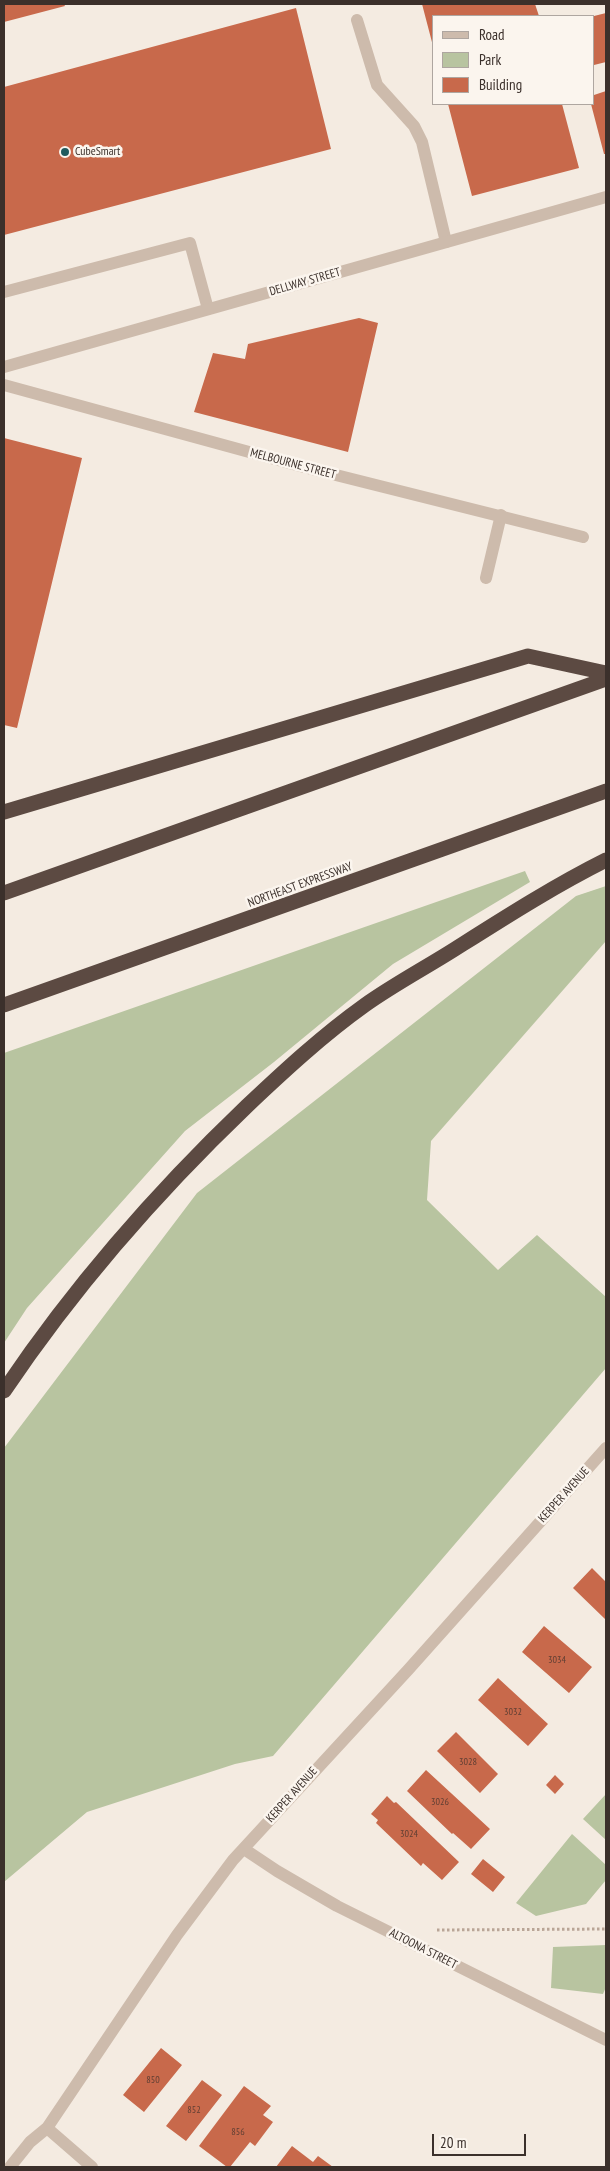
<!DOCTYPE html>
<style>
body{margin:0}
#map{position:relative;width:610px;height:2171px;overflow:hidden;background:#f4ebe1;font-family:"PT Sans Narrow",sans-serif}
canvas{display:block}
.frame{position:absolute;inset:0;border:5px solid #3b302b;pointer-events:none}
.legend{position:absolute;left:432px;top:15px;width:162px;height:90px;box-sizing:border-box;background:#fbf5ee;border:1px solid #aea6a0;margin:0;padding:6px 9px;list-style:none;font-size:15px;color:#3b302b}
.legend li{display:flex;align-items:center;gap:10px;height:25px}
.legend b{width:25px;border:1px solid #aea6a0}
.scale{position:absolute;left:432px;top:2134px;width:94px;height:22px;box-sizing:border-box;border:2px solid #3b302b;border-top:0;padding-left:6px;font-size:15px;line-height:18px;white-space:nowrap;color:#3b302b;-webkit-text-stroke:4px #fbf5ee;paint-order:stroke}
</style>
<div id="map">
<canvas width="610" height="2171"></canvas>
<div class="frame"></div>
<ul class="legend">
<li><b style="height:6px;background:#cdbbac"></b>Road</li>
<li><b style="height:14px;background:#b8c4a0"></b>Park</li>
<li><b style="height:14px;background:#c8694b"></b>Building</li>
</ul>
<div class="scale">20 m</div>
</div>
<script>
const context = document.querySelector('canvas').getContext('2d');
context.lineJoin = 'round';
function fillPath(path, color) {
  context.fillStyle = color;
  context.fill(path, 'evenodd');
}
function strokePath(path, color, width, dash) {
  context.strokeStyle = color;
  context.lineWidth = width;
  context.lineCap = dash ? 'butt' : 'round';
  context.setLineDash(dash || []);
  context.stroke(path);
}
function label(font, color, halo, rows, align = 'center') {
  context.font = font + ' "PT Sans Narrow",sans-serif';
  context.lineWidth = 5;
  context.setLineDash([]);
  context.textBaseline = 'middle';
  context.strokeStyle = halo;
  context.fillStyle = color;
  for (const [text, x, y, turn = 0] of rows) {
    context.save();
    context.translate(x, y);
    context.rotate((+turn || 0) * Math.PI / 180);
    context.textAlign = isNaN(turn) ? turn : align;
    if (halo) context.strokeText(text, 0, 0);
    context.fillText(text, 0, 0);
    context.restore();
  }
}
const green = new Path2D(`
 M525 871 530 882 393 964 274 1062 185 1131 27 1308 4 1343V1053Z
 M606 886V941L431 1141 427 1200 498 1270 537 1235 606 1297V1368L273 1756 235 1764 87 1812 4 1882V1448L197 1193 576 896Z
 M606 1794V1840L583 1819Z
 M572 1834 606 1865V1880L586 1904 536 1916 516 1903Z
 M606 1945V1987L603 1994 551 1988 553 1947Z`);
const building = new Path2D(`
 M4 4H64L65 6 4 22Z
 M422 4H535L539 16H434L433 46Z
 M296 8 331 149 4 235V87Z
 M606 13V62L594 65V16Z
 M606 91V154H604L591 104H594V95Z
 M448 104H562L579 168 472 196Z
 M359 318 378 323 348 452 194 412 213 353 245 359 248 344Z
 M4 438 82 458 17 728 4 725Z
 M592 1568 606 1582V1620L573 1588Z
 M544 1626 592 1667 569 1693 522 1652Z
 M498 1678 548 1724 528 1746 478 1700Z
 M456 1732 498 1774 480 1793 437 1751Z
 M426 1770 490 1829 471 1849 453 1833 452 1834 407 1791Z
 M555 1775 564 1784 555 1794 546 1785Z
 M387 1796 394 1803 396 1802 459 1862 442 1880 423 1863 421 1866 376 1823 378 1820 371 1814Z
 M483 1859 505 1877 493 1892 471 1874Z
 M161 2048 182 2065 144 2112 123 2095Z
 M202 2080 222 2095 186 2141 166 2126Z
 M244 2086 271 2106 263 2115 273 2122 255 2146 250 2142 230 2167H227L199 2146Z
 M292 2146 313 2162 318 2156 333 2167H276Z`);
const path = new Path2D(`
 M437 1930 606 1929`);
const lane = new Path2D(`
 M357 20 377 85 414 126 422 142 446 242
 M4 292 190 243 208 309
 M486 578 501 515`);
const street = new Path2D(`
 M4 367 606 197
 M4 385 304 467 583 537
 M244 1849 277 1871 337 1906 606 2040
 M47 2128 92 2167
 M10 2167 30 2142 47 2128 177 1935 233 1860 408 1670 606 1448`);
const highway = new Path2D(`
 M4 812 528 656 606 673
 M4 893 606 679
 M4 1005 606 791
 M4 1391C74 1287 157 1192 247 1106 284 1071 323 1035 365 1005 393 985 425 968 455 949 504 918 554 886 606 860`);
const markers = [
 [65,152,5,"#1f5a5e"]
];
const numberNames = [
 ["3034",557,1660],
 ["3032",513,1712],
 ["3028",468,1762],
 ["3026",440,1802],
 ["3024",409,1834],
 ["850",153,2080],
 ["852",194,2110],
 ["856",238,2132]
];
const poiNames = [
 ["CubeSmart",75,152]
];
const streetNames = [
 ["DELLWAY STREET",305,282,-16],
 ["MELBOURNE STREET",293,464,15],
 ["NORTHEAST EXPRESSWAY",300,885,-20],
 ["KERPER AVENUE",564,1495,-48],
 ["KERPER AVENUE",292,1795,-48],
 ["ALTOONA STREET",423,1949,27]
];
fillPath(green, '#b8c4a0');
fillPath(building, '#c8694b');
strokePath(path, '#b9a596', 3, [2.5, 2.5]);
strokePath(lane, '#cdbbac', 12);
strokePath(street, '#cdbbac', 12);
strokePath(highway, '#5c4a42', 15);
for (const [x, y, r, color] of markers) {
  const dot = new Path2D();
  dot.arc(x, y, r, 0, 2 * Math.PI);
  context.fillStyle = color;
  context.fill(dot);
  strokePath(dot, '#fbf5ee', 2);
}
label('10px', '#5e3e33', null, numberNames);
label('12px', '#3b302b', '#fbf5ee', poiNames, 'left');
label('12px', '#3b302b', '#fbf5ee', streetNames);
</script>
